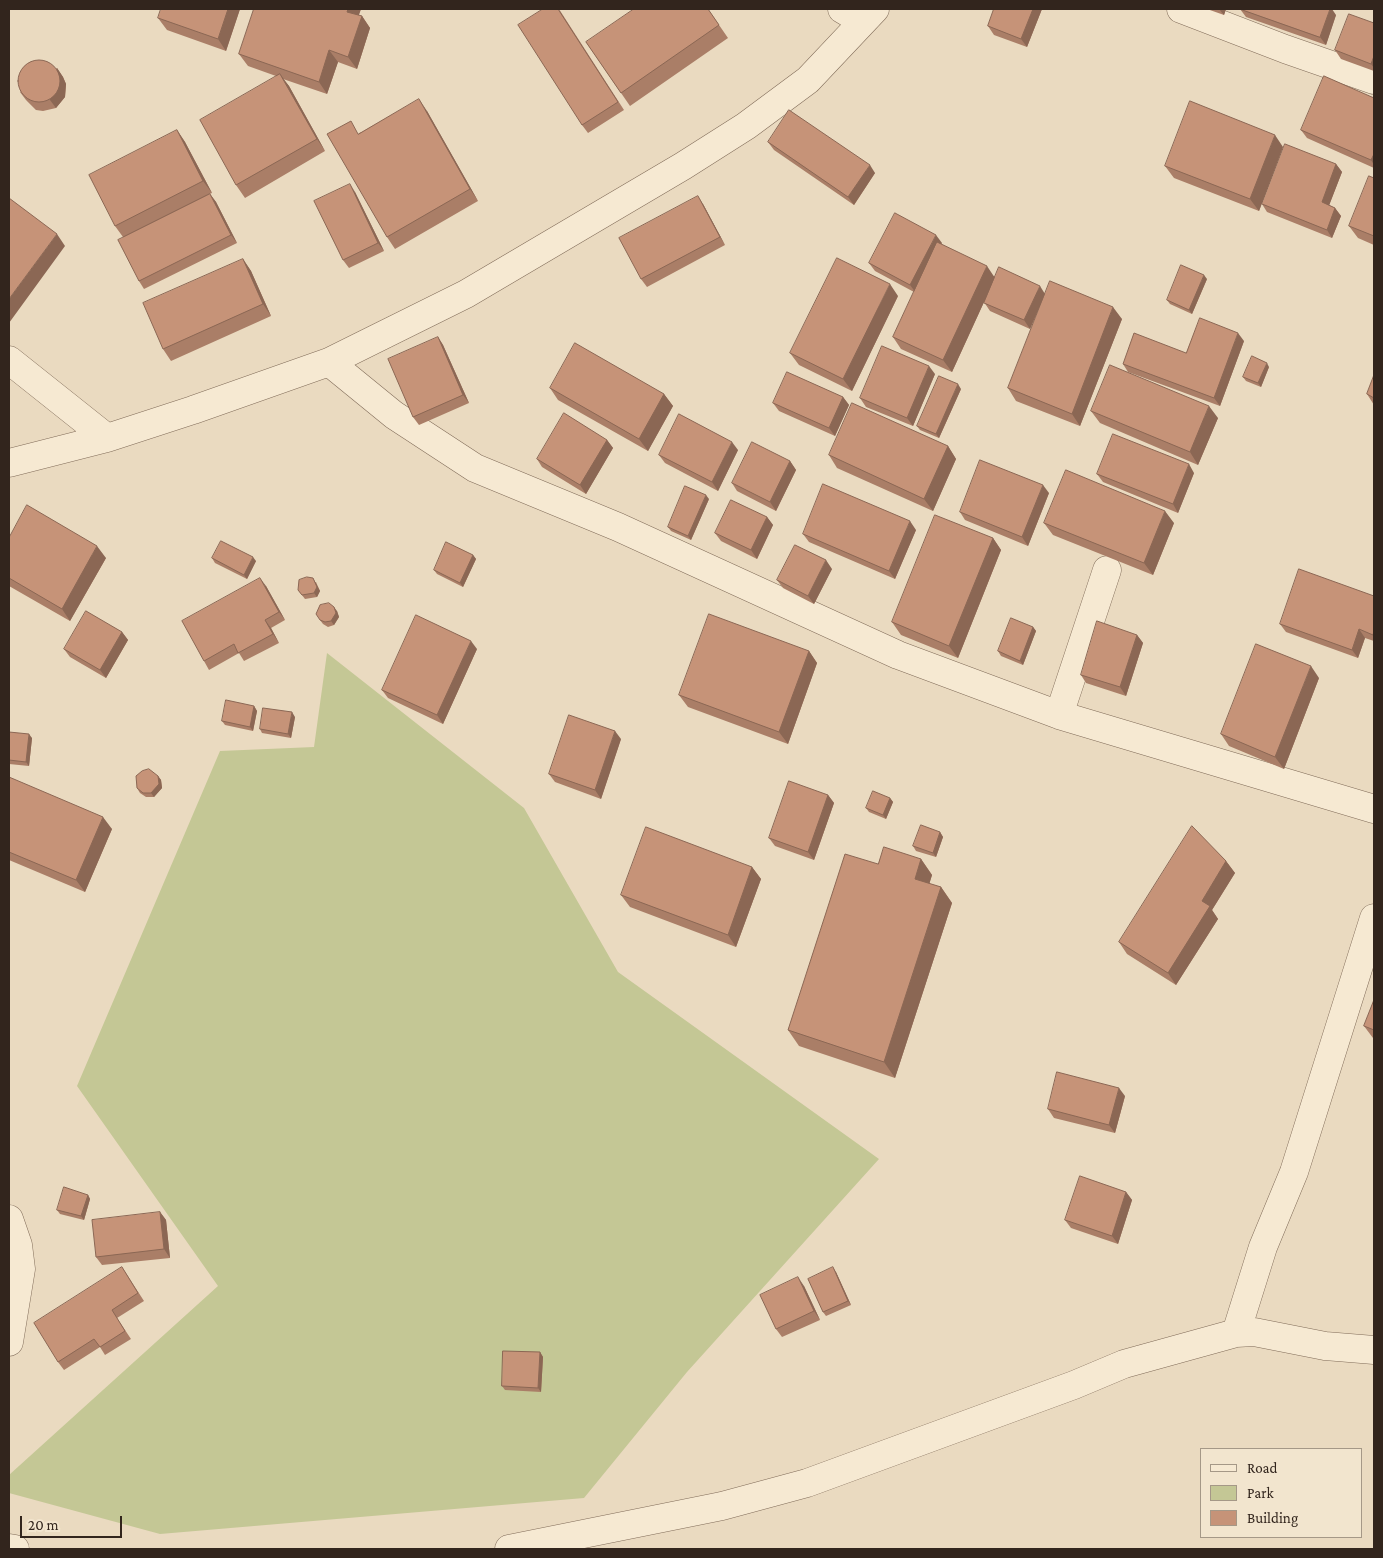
<!DOCTYPE html>
<style>
body{margin:0}
#map{position:relative;width:1383px;height:1558px;overflow:hidden;background:#eadac0;font-family:"Crimson Pro",serif}
canvas{display:block}
.frame{position:absolute;inset:0;border:10px solid #32251d;pointer-events:none}
.legend{position:absolute;left:1200px;top:1448px;width:162px;height:90px;box-sizing:border-box;background:#f2e5ce;border:1px solid #a59887;margin:0;padding:6px 9px;list-style:none;font-size:15px;color:#32251d}
.legend li{display:flex;align-items:center;gap:10px;height:25px}
.legend b{width:25px;border:1px solid #a59887}
.scale{position:absolute;left:20px;top:1516px;width:102px;height:22px;box-sizing:border-box;border:2px solid #32251d;border-top:0;padding-left:6px;font-size:15px;line-height:18px;white-space:nowrap;color:#32251d;-webkit-text-stroke:4px #f2e5ce;paint-order:stroke}
</style>
<div id="map">
<canvas width="1383" height="1558"></canvas>
<div class="frame"></div>
<ul class="legend">
<li><b style="height:6px;background:#f6e9d2"></b>Road</li>
<li><b style="height:14px;background:#c4c795"></b>Park</li>
<li><b style="height:14px;background:#c69378"></b>Building</li>
</ul>
<div class="scale">20 m</div>
</div>
<script>
const context = document.querySelector('canvas').getContext('2d');
context.lineJoin = 'round';
function fillPath(path, color) {
  context.fillStyle = color;
  context.fill(path, 'evenodd');
}
function strokePath(path, color, width, dash) {
  context.strokeStyle = color;
  context.lineWidth = width;
  context.lineCap = dash ? 'butt' : 'round';
  context.setLineDash(dash || []);
  context.stroke(path);
}
const green = new Path2D(`
 M327 653 524 808 618 972 879 1159 687 1372 584 1498 160 1534 9 1493V1475L218 1286 77 1086 220 751 314 747Z`);
const minor = new Path2D(`
 M842 9 862 21
 M1181 9 1285 49 1374 80
 M9 360 107 438
 M329 362 394 415 475 468 618 527 898 655 1059 715 1374 809
 M9 463 107 438 193 410 329 362 466 294 683 166 746 126 808 80 875 9
 M1059 715 1107 570
 M9 1219 18 1245 21 1269 9 1342
 M1236 1333 1263 1247 1294 1172 1374 918
 M9 1548 15 1549
 M509 1549 722 1506 807 1483 1074 1385 1124 1364 1236 1333 1254 1332 1325 1346 1374 1350`);
const wall = new Path2D(`
 M240 9 226 51 167 30 158 18Z
 M254 9H361L358 15 362 16 370 28 357 69 338 62 327 94 283 79 289 86 325 151 245 198 236 185 276 76 248 66 239 54Z
 M559 9 624 110 588 133 582 125Z
 M708 9 728 38 630 106 586 42Z
 M994 9H1042L1027 47 994 35 988 26Z
 M1207 9H1226L1224 15Z
 M1240 9 1336 15 1326 45 1246 17Z
 M1374 23V71L1341 59 1335 50Z
 M57 68 63 77 66 84 65 97 56 108 43 111 36 110 26 100 20 92Z
 M1374 98V168L1307 138 1301 130Z
 M427 111 478 201 395 249 387 237 359 133Z
 M177 130 185 142 212 193 205 196 210 194 216 202 237 243 144 289 139 281 123 237 115 226Z
 M768 142 875 173 854 205 774 150Z
 M1283 147 1259 211 1174 178 1165 166Z
 M1336 164 1342 172 1329 205 1335 208 1341 216 1332 238 1267 212 1262 204Z
 M1374 178V245L1358 238 1349 226Z
 M355 192 384 251 349 268 343 260Z
 M703 204 725 245 647 287 641 279Z
 M942 243 941 244 995 277 1122 319 1080 426 1016 401 1008 388 1043 299 1030 329 990 311 984 302 952 372 901 349 893 337 914 292 875 271 869 263Z
 M243 259 251 271 271 316 171 361 163 349Z
 M1207 279 1192 314 1170 304 1167 300Z
 M898 296 852 391 799 365 790 353Z
 M438 337 443 345 469 403 419 425 413 417Z
 M1244 341 1220 406 1128 372 1123 364 1186 353Z
 M1269 367 1261 387 1246 381 1243 377Z
 M935 374 913 426 866 407 860 398Z
 M1374 375V405L1367 394Z
 M550 388 664 394 673 406 648 451 558 400Z
 M961 389 939 438 920 430 917 426Z
 M843 397 849 405 835 436 779 411 773 403Z
 M1091 411 1218 418 1198 465 1100 423Z
 M607 440 613 448 586 494 542 467 537 459Z
 M948 446 956 459 933 511 837 468 829 455Z
 M738 450 718 491 665 463 659 455Z
 M790 461 796 470 776 511 737 491 732 483Z
 M1194 473 1178 513 1103 482 1097 474Z
 M1049 493 1028 546 965 520 960 512Z
 M709 499 691 540 671 531 668 527Z
 M767 517 773 525 757 559 721 541 715 533Z
 M1044 523H1174L1153 575 1053 535Z
 M916 530 895 579 809 542 803 534Z
 M9 538 106 558 70 621 9 586Z
 M993 538 1001 550 958 658 901 635 892 622Z
 M473 555 476 559 463 587 437 574 434 570Z
 M212 558 256 561 247 579 215 563Z
 M832 569 814 604 783 588 777 580Z
 M316 582 320 591 317 597 305 599 298 590Z
 M266 586 285 620 271 628 279 643 244 661 239 653 209 670 204 661Z
 M1374 596V641L1365 638 1358 658 1286 632 1280 624Z
 M337 611 339 617 334 625 328 627 323 624 320 620Z
 M1033 627 1036 631 1023 665 1001 656 998 651Z
 M122 632 128 640 106 678 70 657 64 649Z
 M1137 635 1143 643 1126 696 1086 683 1081 675Z
 M477 649 443 724 388 698 382 690Z
 M809 651 817 663 788 744 688 707 679 695Z
 M1319 678 1284 769 1229 746 1221 734Z
 M254 706 257 711 253 731 225 725 222 721Z
 M295 717 291 738 262 733 260 729Z
 M9 732 32 738 29 766 9 764Z
 M621 739 601 799 555 782 549 774Z
 M158 776 161 780 162 788 154 797H146L140 793 137 788Z
 M9 777 112 829 85 892 9 860Z
 M828 795 834 803 814 860 775 846 769 838Z
 M890 798 893 802 886 819 869 812 866 808Z
 M940 832 943 837 936 857 916 851 913 846Z
 M921 859 932 875 929 884 941 887 952 903 895 1078 799 1046 788 1030 878 864Z
 M1226 861 1235 873 1212 910 1218 919 1176 985 1127 954 1119 942Z
 M752 867 761 879 736 947 630 907 621 895Z
 M1374 1000V1038H1373L1364 1026Z
 M1125 1096 1115 1133 1054 1118 1048 1109Z
 M1126 1192 1132 1200 1118 1244 1071 1228 1065 1220Z
 M88 1195 90 1199 84 1220 60 1214 57 1210Z
 M160 1212 166 1220 170 1258 102 1265 96 1257Z
 M122 1267 144 1301 117 1318 131 1339 105 1355 100 1347 64 1370 58 1362Z
 M836 1272 851 1305 826 1316 823 1312Z
 M804 1286 820 1320 782 1337 776 1329Z
 M540 1352 543 1357 541 1392 505 1390 502 1386Z`);
const shadedWall = new Path2D(`
 M228 9H240L226 51 218 39Z
 M348 9H361L356 24 347 12Z
 M1033 9H1042L1027 47 1021 39Z
 M1219 9H1226L1224 15Z
 M1330 9H1332L1336 15 1326 45 1320 37Z
 M362 16 370 28 357 69 348 57Z
 M329 50 338 62 327 94 319 82Z
 M1374 56V68L1371 64Z
 M57 68 63 77 66 84 65 97 56 108 50 100Z
 M280 74 289 86 325 151 317 139Z
 M419 99 427 111 478 201 470 189Z
 M177 130 185 142 212 193 203 181Z
 M1275 135 1283 147 1259 211 1250 199Z
 M1374 154V165L1371 160Z
 M1336 164 1342 172 1327 211 1322 202Z
 M870 165 875 173 854 205 848 197Z
 M350 184 355 192 384 251 378 243Z
 M210 194 216 202 237 243 231 235Z
 M698 196 703 204 725 245 720 237Z
 M1335 208 1341 216 1332 238 1327 230Z
 M57 234 65 246 9 323V299Z
 M936 235 942 243 916 293 910 285Z
 M243 259 251 271 271 316 263 304Z
 M987 266 995 278 952 372 943 360Z
 M1204 275 1207 279 1192 314 1189 310Z
 M890 284 898 296 852 391 843 379Z
 M1040 286 1045 294 1030 329 1024 320Z
 M1113 307 1122 319 1080 426 1072 414Z
 M1238 333 1244 341 1220 406 1214 398Z
 M438 337 443 345 469 403 463 395Z
 M1267 363 1269 367 1261 387 1258 383Z
 M929 366 935 374 913 426 907 418Z
 M958 384 961 389 939 438 936 434Z
 M664 394 673 406 648 451 639 439Z
 M843 397 849 405 835 436 829 428Z
 M1209 406 1218 418 1198 465 1190 452Z
 M607 440 613 448 586 494 580 485Z
 M732 442 738 450 718 491 712 482Z
 M948 446 956 459 933 511 924 499Z
 M790 461 796 470 776 511 770 502Z
 M1189 464 1194 473 1178 513 1173 504Z
 M1043 485 1049 493 1028 546 1022 537Z
 M706 495 709 499 691 540 688 536Z
 M1165 511 1174 523 1153 575 1144 563Z
 M767 517 773 525 757 559 751 550Z
 M910 521 916 530 895 579 889 571Z
 M993 538 1001 550 958 658 949 646Z
 M97 546 106 558 70 621 62 609Z
 M473 555 476 559 463 587 460 583Z
 M253 557 256 561 247 579 244 575Z
 M826 560 832 569 814 604 808 596Z
 M260 578 266 586 285 620 279 612Z
 M313 578 320 591 317 597 314 593Z
 M334 607 337 611 339 617 334 625 331 621Z
 M265 620 271 628 279 643 273 634Z
 M1033 627 1036 631 1023 665 1020 661Z
 M1359 629 1365 638 1358 658 1352 650Z
 M122 632 128 640 106 678 100 670Z
 M1137 635 1143 643 1126 696 1120 687Z
 M471 641 477 649 443 724 437 715Z
 M809 651 817 663 788 744 779 732Z
 M1311 666 1319 678 1284 769 1275 757Z
 M254 706 257 711 253 731 250 727Z
 M292 712 295 717 291 738 288 734Z
 M615 731 621 739 601 799 595 790Z
 M29 734 32 738 29 766 26 762Z
 M158 776 161 780 162 788 154 797 151 793Z
 M828 795 834 803 814 860 808 852Z
 M890 798 893 802 886 819 883 815Z
 M103 817 112 829 85 892 76 880Z
 M940 832 943 837 936 857 933 853Z
 M921 859 932 875 926 895 915 879Z
 M1226 861 1235 873 1212 910 1218 919 1176 985 1168 973 1202 901Z
 M752 867 761 879 736 947 728 935Z
 M941 887 952 903 895 1078 884 1062Z
 M1119 1088 1125 1096 1115 1133 1109 1125Z
 M1126 1192 1132 1200 1118 1244 1112 1236Z
 M88 1195 90 1199 84 1220 81 1216Z
 M160 1212 166 1220 170 1258 164 1249Z
 M833 1267 836 1272 851 1305 848 1301Z
 M798 1277 804 1286 820 1320 814 1311Z
 M540 1352 543 1357 541 1392 538 1388Z`);
const building = new Path2D(`
 M161 9H228L218 39 158 18Z
 M254 9H348L347 12 362 16 348 57 329 50 319 82 239 54Z
 M543 9H558L618 102 582 125 518 25Z
 M634 9H708L719 25 621 93 586 42Z
 M994 9H1033L1021 39 988 26Z
 M1240 9H1330L1320 37Z
 M1349 14 1374 23V56L1371 64 1335 50Z
 M18 81a21 21 0 1 1 42 0a21 21 0 1 1-42 0Z
 M280 74 317 139 236 185 200 120Z
 M1324 76 1374 98V154L1371 160 1301 130Z
 M419 99 470 189 387 237 327 134 351 121 358 134Z
 M1190 101 1275 135 1250 199 1165 166Z
 M789 110 870 165 848 197 768 142Z
 M177 130 203 181 115 226 89 175Z
 M1285 144 1336 164 1322 202 1335 208 1327 230 1262 204Z
 M1369 176 1374 178V236L1349 226Z
 M350 184 378 243 343 260 314 201Z
 M210 194 231 235 139 281 118 240Z
 M698 196 720 237 641 279 619 238Z
 M9 198 57 234 9 299Z
 M895 213 936 235 910 285 869 263Z
 M937 242 987 266 943 360 893 337Z
 M837 258 890 284 843 379 790 353Z
 M243 259 263 304 163 349 143 303Z
 M1181 265 1204 275 1189 310 1167 300Z
 M999 267 1040 286 1024 320 984 303Z
 M1050 281 1113 307 1072 414 1008 388Z
 M1200 318 1238 333 1214 398 1123 364 1134 333 1186 353Z
 M438 337 463 395 413 417 388 359Z
 M575 343 664 394 639 439 550 388Z
 M882 346 929 366 907 418 860 398Z
 M1252 356 1267 363 1258 383 1243 377Z
 M1110 365 1209 406 1190 452 1091 411Z
 M787 372 843 397 829 428 773 403Z
 M1374 375V398L1367 394Z
 M939 376 958 384 936 434 917 426Z
 M852 403 948 446 924 499 829 455Z
 M564 413 607 440 580 485 537 459Z
 M679 414 732 442 712 482 659 455Z
 M1113 434 1189 464 1173 504 1097 474Z
 M752 442 790 461 770 502 732 483Z
 M980 460 1043 485 1022 537 960 512Z
 M1066 470 1165 511 1144 563 1044 523Z
 M823 484 910 521 889 571 803 534Z
 M685 486 706 495 688 536 668 527Z
 M731 500 767 517 751 550 715 533Z
 M27 505 97 546 62 609 9 578V538Z
 M935 515 993 538 949 646 892 622Z
 M221 541 253 557 244 575 212 558Z
 M446 542 473 555 460 583 434 570Z
 M795 545 826 560 808 596 777 580Z
 M1299 569 1374 596V631L1373 635 1359 629 1352 650 1280 624Z
 M307 577 313 578 317 587 314 593 302 595 298 590 299 580Z
 M260 578 279 612 265 620 273 634 238 653 234 644 204 661 182 621Z
 M329 603 334 607 336 613 331 621 325 622 320 620 316 614 320 605Z
 M86 611 122 632 100 670 64 649Z
 M709 614 809 651 779 732 679 695Z
 M416 615 471 641 437 715 382 690Z
 M1011 618 1033 627 1020 661 998 651Z
 M1097 621 1137 635 1120 687 1081 675Z
 M1256 644 1311 666 1275 757 1221 734Z
 M226 700 254 706 250 727 222 721Z
 M263 708 292 712 288 734 260 729Z
 M569 715 615 731 595 790 549 774Z
 M9 732 29 734 26 762 9 760Z
 M149 769 158 776 159 784 151 793H143L137 788 136 776 142 771Z
 M9 777 103 817 76 880 9 852Z
 M789 781 828 795 808 852 769 838Z
 M873 791 890 798 883 815 866 808Z
 M921 825 940 832 933 853 913 846Z
 M1192 826 1226 861 1202 901 1210 906 1168 973 1119 942Z
 M646 827 752 867 728 935 621 895Z
 M884 847 921 859 915 879 941 887 884 1062 788 1030 845 854 878 864Z
 M1374 1000V1030L1364 1026Z
 M1057 1072 1119 1088 1109 1125 1048 1109Z
 M1080 1176 1126 1192 1112 1236 1065 1220Z
 M64 1187 88 1195 81 1216 57 1210Z
 M160 1212 164 1249 96 1257 92 1220Z
 M122 1267 138 1293 112 1310 125 1331 100 1347 94 1339 58 1362 34 1323Z
 M833 1267 848 1301 823 1312 808 1279Z
 M798 1277 814 1311 776 1329 760 1295Z
 M503 1351 540 1352 538 1388 502 1386Z`);
fillPath(green, '#c4c795');
strokePath(minor, '#816c59', 29);
strokePath(minor, '#f6e9d2', 28);
fillPath(wall, '#aa7e67');
fillPath(shadedWall, '#8b6754');
fillPath(building, '#c69378');
strokePath(building, '#8b6754', 1);
</script>
